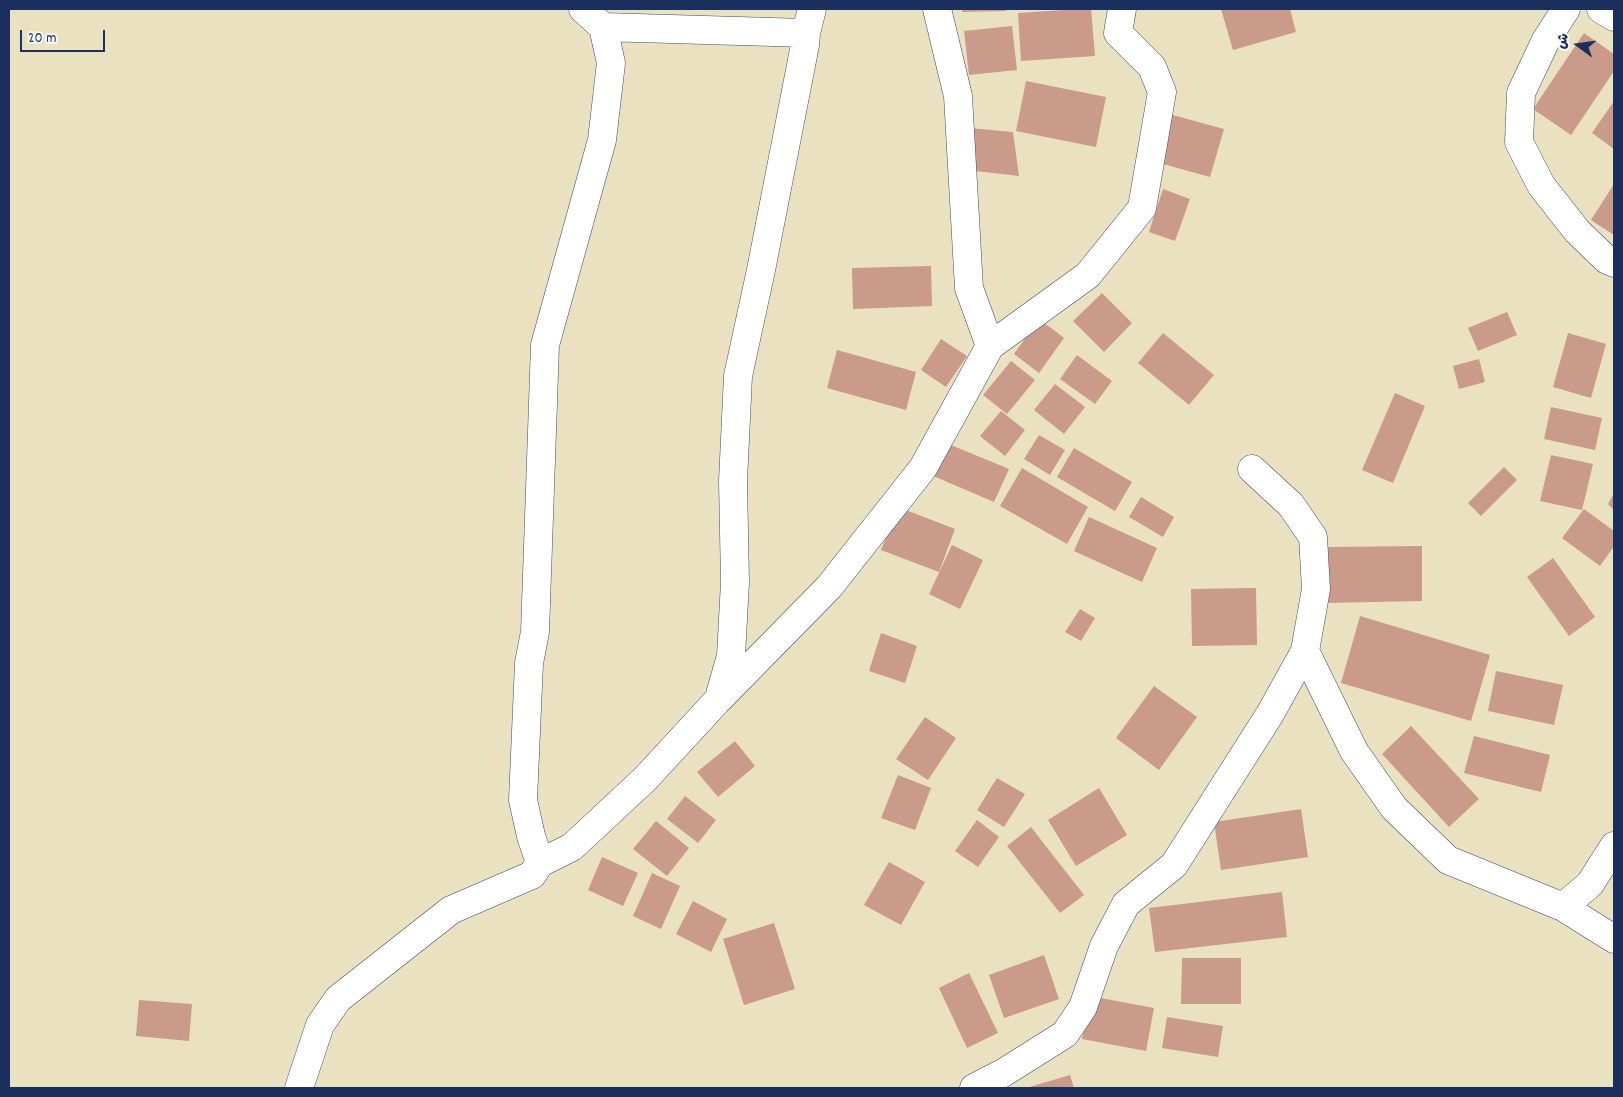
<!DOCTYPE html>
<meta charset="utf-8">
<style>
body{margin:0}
#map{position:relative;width:1623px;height:1097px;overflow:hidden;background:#eae1c0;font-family:Dekko,"Playpen Sans Arabic",sans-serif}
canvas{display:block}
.frame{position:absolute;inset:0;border:10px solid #1b2f5e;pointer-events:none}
.north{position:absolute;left:1553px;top:20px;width:50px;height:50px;-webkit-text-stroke:4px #f6f6f2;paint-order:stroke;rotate:284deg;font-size:14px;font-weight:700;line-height:20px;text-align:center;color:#1b2f5e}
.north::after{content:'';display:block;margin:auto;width:18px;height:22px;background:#1b2f5e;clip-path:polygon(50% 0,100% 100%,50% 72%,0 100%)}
.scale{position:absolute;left:20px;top:30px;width:85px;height:22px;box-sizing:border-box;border:2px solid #1b2f5e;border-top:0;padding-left:6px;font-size:15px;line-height:18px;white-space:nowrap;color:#1b2f5e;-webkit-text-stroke:4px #f6f6f2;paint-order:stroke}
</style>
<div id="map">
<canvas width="1623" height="1097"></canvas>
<div class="frame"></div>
<div class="north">ش</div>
<div class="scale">20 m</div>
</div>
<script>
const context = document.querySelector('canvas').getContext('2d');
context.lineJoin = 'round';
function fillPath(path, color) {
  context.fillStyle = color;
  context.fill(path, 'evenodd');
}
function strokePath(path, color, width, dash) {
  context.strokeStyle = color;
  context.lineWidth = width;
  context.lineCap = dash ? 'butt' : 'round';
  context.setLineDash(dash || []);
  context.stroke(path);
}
const building = new Path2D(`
 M962 9H1006V11L962 12Z
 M1079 9H1091L1095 56 1021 61 1018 13Z
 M1221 9H1290L1296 32 1233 50Z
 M1012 26 1017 70 969 75 964 31Z
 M1584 33 1614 54V71L1571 135 1533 109Z
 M1026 81 1106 97 1096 147 1016 131Z
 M1614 101V149L1592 133Z
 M1169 114 1224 129 1210 177 1156 162Z
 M969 128 1013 132 1019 176 976 171Z
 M1614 184V235L1591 220Z
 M1163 189 1190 199 1175 241 1149 232Z
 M931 266 932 306 853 309 852 268Z
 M1102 293 1132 323 1104 352 1073 321Z
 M1507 312 1517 335 1478 351 1468 328Z
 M1039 319 1064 338 1039 373 1014 354Z
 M1163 333 1214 375 1189 405 1138 363Z
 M1568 333 1606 344 1591 398 1553 387Z
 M941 339 967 356 946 387 921 370Z
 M837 350 916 372 906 410 827 388Z
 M1077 355 1112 381 1095 404 1060 379Z
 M1479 359 1485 382 1459 389 1453 366Z
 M1011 361 1035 380 1007 414 983 395Z
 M1055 384 1085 407 1064 434 1034 410Z
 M1395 393 1425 406 1393 483 1362 470Z
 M1551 407 1602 418 1595 450 1544 439Z
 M1001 411 1025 430 1005 456 980 436Z
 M1039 435 1065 450 1050 475 1024 459Z
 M946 443 1009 469 994 502 931 475Z
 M1074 448 1132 482 1115 511 1057 477Z
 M1551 455 1593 464 1582 510 1540 501Z
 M1504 467 1517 480 1481 516 1468 503Z
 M1022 468 1088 507 1067 544 1000 506Z
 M1614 493V510L1608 504Z
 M1141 497 1174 517 1163 537 1129 517Z
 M898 507 955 529 939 572 881 550Z
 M1584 509 1614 531V546L1600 566 1562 538Z
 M1089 517 1157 548 1142 582 1074 551Z
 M952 545 983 560 960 609 929 594Z
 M1422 546V601L1326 603 1325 547Z
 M1553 558 1595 617 1569 636 1527 577Z
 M1256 588 1257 645 1192 646 1191 589Z
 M1080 609 1095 618 1081 641 1065 632Z
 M1360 616 1490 655 1471 721 1341 683Z
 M881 633 917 646 905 683 869 671Z
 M1496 671 1563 685 1554 725 1488 711Z
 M1154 686 1197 717 1159 770 1116 738Z
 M925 717 956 738 928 780 896 759Z
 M1411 726 1479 799 1449 827 1382 754Z
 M1474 736 1550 755 1541 792 1464 773Z
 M735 741 755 766 718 797 697 772Z
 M898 775 931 788 915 830 881 818Z
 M997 778 1025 794 1004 827 977 810Z
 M1099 788 1127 835 1076 866 1048 820Z
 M685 796 716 820 698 843 667 819Z
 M1301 809 1308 857 1221 870 1214 822Z
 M977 820 999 837 978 867 955 851Z
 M656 821 689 848 667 876 633 849Z
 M1031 827 1084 895 1060 913 1007 846Z
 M602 857 638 873 623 906 588 890Z
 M889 862 925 882 901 925 864 905Z
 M652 873 680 886 661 929 633 916Z
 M1282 892 1287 937 1155 952 1149 908Z
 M693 901 727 919 711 952 676 934Z
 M774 923 795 989 744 1005 723 939Z
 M1044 955 1059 999 1004 1018 989 975Z
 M1182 958H1241V1004H1181Z
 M969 973 998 1033 967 1048 939 988Z
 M1090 996 1154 1008 1146 1051 1082 1039Z
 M139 1000 192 1004 189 1041 136 1036Z
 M1167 1017 1223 1026 1218 1057 1162 1048Z
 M1070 1075 1074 1088H1026Z`);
const minor = new Path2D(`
 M583 9 603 27 806 33
 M937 9 958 96 969 288 990 346
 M1566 9 1546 40 1521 93 1519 142 1541 185 1577 231 1607 260 1614 263
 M1601 9 1614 17
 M1252 469 1291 505 1313 537 1316 589 1305 651 1354 751 1394 808 1448 860 1563 907 1614 939
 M719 698 731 656 735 582 733 481 738 376 761 270 805 45 806 33 812 9
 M540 863 531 836 523 800 529 663 535 632 545 345 602 140 611 63 603 27
 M1563 907 1590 884 1614 846
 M299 1088 320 1025 338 999 451 910 532 875 540 863 572 847 645 779 717 701 829 587 923 468 990 346 1088 275 1142 208 1162 92 1152 67 1118 33 1122 9
 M974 1088 1003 1073 1065 1034 1083 1007 1104 946 1126 904 1174 865 1270 714 1305 651`);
fillPath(building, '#ca9a8b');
strokePath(minor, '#3a4a6d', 29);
strokePath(minor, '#fff', 28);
</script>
